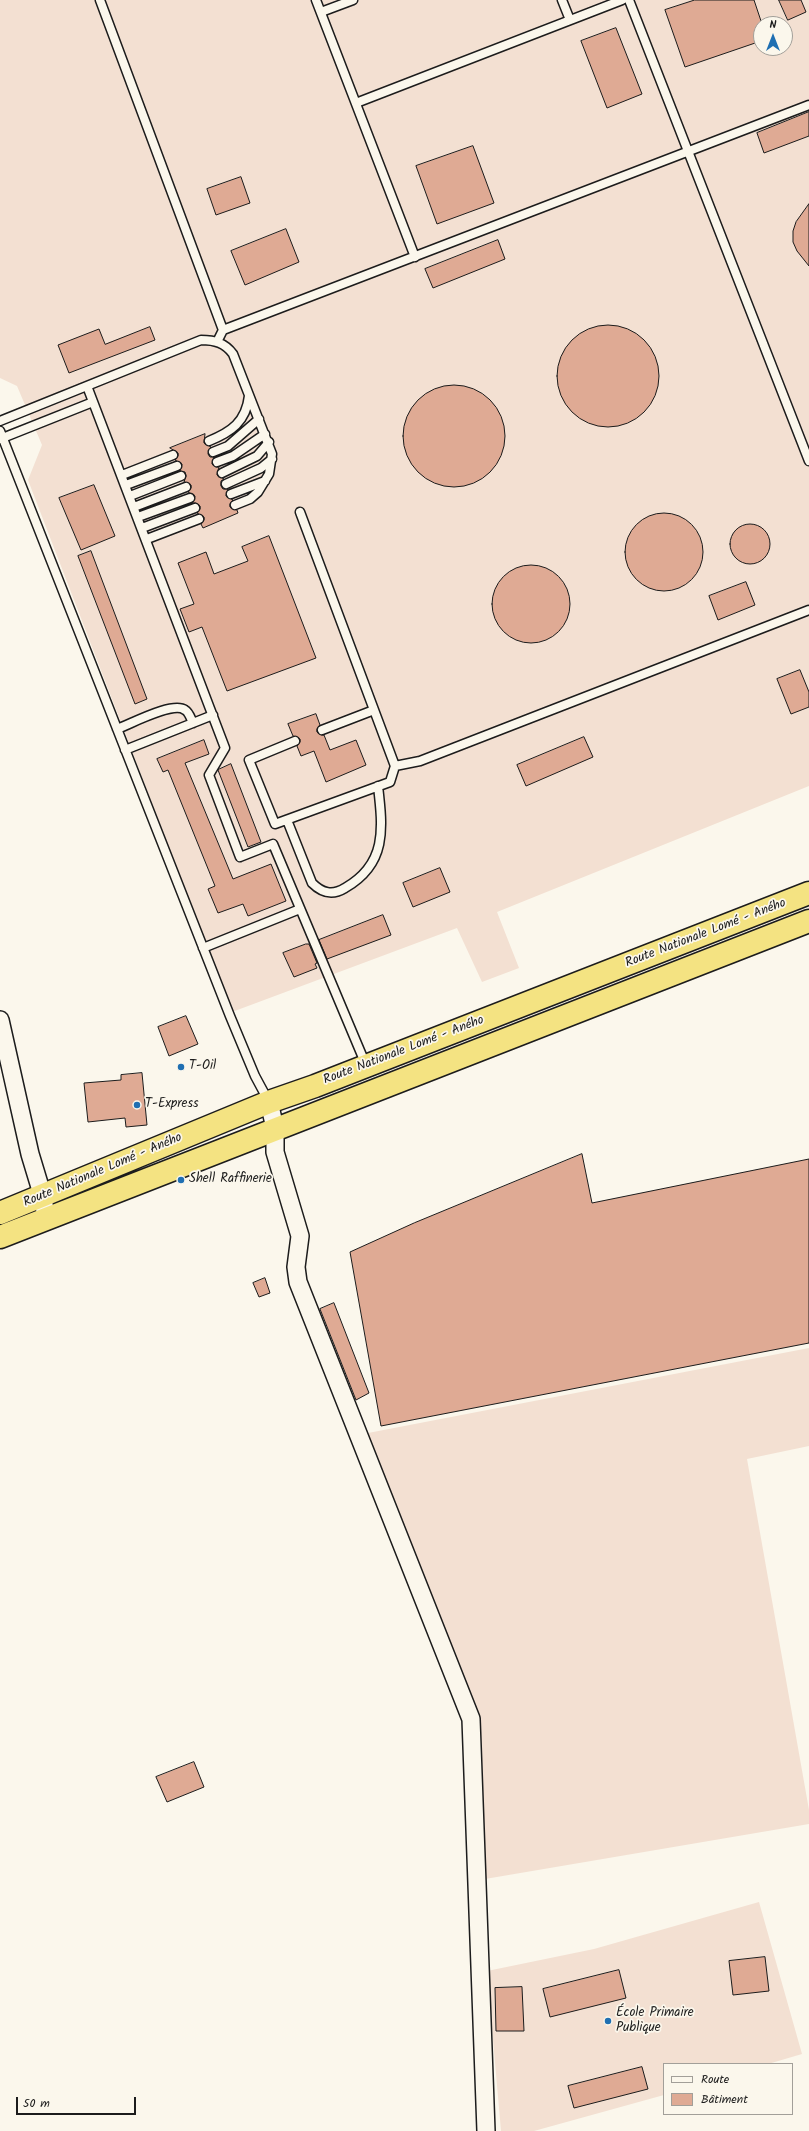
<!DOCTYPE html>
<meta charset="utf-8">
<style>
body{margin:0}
#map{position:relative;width:809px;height:2131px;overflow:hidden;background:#fbf7ec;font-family:Kalam,sans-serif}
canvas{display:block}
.legend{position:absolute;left:663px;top:2063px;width:130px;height:52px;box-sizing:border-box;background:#fbf7ec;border:1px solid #a29f99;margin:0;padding:5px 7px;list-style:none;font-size:12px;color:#1c1c1c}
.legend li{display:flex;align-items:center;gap:8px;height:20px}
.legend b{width:20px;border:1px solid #a29f99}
.north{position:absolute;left:753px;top:16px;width:40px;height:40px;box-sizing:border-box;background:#fbf7ec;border:1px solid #a29f99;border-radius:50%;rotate:0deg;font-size:11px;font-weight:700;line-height:16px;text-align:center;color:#1c1c1c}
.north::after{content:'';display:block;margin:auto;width:14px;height:18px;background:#1f6fb2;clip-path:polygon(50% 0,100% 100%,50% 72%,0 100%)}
.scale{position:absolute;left:16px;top:2097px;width:120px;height:18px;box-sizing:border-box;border:2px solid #1c1c1c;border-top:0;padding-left:5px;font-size:12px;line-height:14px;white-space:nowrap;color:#1c1c1c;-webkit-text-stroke:3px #fbf7ec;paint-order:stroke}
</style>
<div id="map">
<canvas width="809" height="2131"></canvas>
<ul class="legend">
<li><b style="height:5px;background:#fbf7ec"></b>Route</li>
<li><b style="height:11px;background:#dfaa94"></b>Bâtiment</li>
</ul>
<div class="north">N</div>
<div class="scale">50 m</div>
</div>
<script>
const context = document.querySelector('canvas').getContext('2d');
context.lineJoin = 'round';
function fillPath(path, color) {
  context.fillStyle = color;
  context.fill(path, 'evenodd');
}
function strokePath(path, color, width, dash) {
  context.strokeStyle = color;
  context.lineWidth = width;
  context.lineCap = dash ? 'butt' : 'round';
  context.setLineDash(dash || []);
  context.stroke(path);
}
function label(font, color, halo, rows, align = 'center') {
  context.font = font + ' Kalam,sans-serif';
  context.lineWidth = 3.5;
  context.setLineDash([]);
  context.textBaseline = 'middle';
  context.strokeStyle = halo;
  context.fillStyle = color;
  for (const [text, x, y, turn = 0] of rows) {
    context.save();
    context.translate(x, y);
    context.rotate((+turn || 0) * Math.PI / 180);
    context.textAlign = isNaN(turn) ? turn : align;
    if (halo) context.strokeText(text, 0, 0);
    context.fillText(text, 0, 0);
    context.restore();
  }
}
const built = new Path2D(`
 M0 0H809V786L497 912 519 968 482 982 457 928 232 1012 28 480 42 445 17 386 0 378ZM761 24H785V48H761Z
 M809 1348V1446L747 1459 809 1810V1824L485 1879 482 1877 476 1710 412 1549 368 1433Z
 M759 1902 802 2054 768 2064H664V2095L534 2131H501L487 1971 594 1949Z`);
const building = new Path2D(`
 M695 0H754L761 21V41L685 67 665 10Z
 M779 0H801L806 12 788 20Z
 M616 28 642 94 607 108 581 41Z
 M809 112V136L764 153 757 133Z
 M473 146 494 203 437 224 416 166Z
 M241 177 250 203 216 215 207 189Z
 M809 204V266L797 251 793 242V231L796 222Z
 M286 229 299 262 245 285 231 251Z
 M498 240 505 259 433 288 425 269Z
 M557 376a51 51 0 1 1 102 0a51 51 0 1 1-102 0Z
 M150 327 155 340 69 373 58 345 99 329 105 344Z
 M403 436a51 51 0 1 1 102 0a51 51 0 1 1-102 0Z
 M205 434 204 443 211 447 208 454 210 457H214L212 464 216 467H219L217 475 224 479 221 481V486L223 489H228L226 496 233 500 230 504V507L237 510 238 513 203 528 201 524 204 520V517L197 513 200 509V506L196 503H192L195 496 188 492 191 488V485L184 482 186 476 185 472 180 471 182 464 175 460 178 456V453L170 448Z
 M94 485 115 536 81 550 59 498Z
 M625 552a39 39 0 1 1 78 0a39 39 0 1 1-78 0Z
 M730 544a20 20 0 1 1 40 0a20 20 0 1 1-40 0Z
 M269 536 316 658 227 691 202 627 189 632 180 609 194 604 178 563 206 552 214 574 248 561 242 547Z
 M91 551 147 699 135 704 78 556Z
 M492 604a39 39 0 1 1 78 0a39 39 0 1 1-78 0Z
 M746 582 755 605 718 620 709 596Z
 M800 670 809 692V707L791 714 777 679Z
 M316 714 320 725 317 729V732L321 735H324L330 750 356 740 366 765 326 782 314 751 301 756 297 746 300 742V739L293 736 288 724Z
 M584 737 593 757 526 786 517 765Z
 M204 740 209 754 185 763 233 879 271 864 286 901 248 916 243 904 218 913 208 889 215 886 168 770 163 772 157 759Z
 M231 764 261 842 248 847 218 770Z
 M440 868 450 892 413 907 403 883Z
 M383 915 391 935 327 959 319 940Z
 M306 944H309L317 963 315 964 317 968 294 977 283 953Z
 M186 1016 198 1044 169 1056 158 1027Z
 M142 1073 147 1125 126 1127 125 1118 88 1122 84 1083 121 1080V1075Z
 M582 1154 592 1203 809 1159V1343L381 1426 350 1252 414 1223Z
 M265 1278 270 1293 259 1297 253 1283Z
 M334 1303 369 1393 356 1400 320 1309Z
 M194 1762 204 1787 167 1802 156 1777Z
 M765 1957 769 1991 733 1995 729 1961Z
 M619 1970 626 1998 550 2017 543 1989Z
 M522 1987 524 2031H496L495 1988Z
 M642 2067 648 2089 574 2108 568 2086Z`);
const lane = new Path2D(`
 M100 0 223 330 217 342
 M316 0 415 257
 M562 0 570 20
 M629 0 809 461
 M321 12 353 0
 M356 103 622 0
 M223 330 809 105
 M87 386 225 748 209 775 240 857 273 844 366 1065
 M0 421 201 340C215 340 225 343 233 354L272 454 269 474 258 492 250 499 235 505
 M0 431 230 1016 255 1076 269 1102
 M0 439 93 402
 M209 441C231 432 246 422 249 396
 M213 452 228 446 259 419
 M217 462 233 456 265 434
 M222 473 257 456 269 442
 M122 475 173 455
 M226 484 261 468 272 459
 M126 485 177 466
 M231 494 265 481
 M130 496 181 476
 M134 507 186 487
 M138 517 190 498
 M142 528 195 508
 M147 539 199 519
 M117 729C131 724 173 701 185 710 189 712 191 719 193 723
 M322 730 374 710
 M295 741 249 760 275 824 390 782 395 766 300 512
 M125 750 213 715
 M395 766 420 761 809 610
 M287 820 312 883C322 893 332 896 345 888 387 864 383 829 378 786
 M203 948 300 909`);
const street = new Path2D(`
 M0 1020 30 1154 43 1197 46 1219
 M269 1102 275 1128V1152L300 1236 296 1267 298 1282 471 1719 486 2131`);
const highway = new Path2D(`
 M0 1213 269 1102 315 1086 809 893
 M0 1237 809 921`);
const markers = [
 [181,1067,4,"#1f6fb2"],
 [137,1105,4,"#1f6fb2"],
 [181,1180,4,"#1f6fb2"],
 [608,2021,4,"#1f6fb2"]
];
const streetNames = [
 ["Route Nationale Lomé - Aného",706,934,-21],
 ["Route Nationale Lomé - Aného",404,1051,-21],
 ["Route Nationale Lomé - Aného",103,1171,-23]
];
const poiNames = [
 ["T-Oil",189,1067],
 ["T-Express",145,1105],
 ["Shell Raffinerie",189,1180],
 ["École Primaire",616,2014],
 ["Publique",616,2029]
];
fillPath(built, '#f3e0d2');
fillPath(building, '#dfaa94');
strokePath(building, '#1c1c1c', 1);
strokePath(lane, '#1c1c1c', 11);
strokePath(street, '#1c1c1c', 20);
strokePath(highway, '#1c1c1c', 25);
strokePath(lane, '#fbf7ec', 8);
strokePath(street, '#fbf7ec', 17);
strokePath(highway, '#f4e382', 22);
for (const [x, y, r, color] of markers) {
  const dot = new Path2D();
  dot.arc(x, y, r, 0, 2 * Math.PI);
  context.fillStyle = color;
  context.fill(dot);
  strokePath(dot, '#fbf7ec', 1.5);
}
label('13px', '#1c1c1c', '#fbf7ec', streetNames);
label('13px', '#1c1c1c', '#fbf7ec', poiNames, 'left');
</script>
